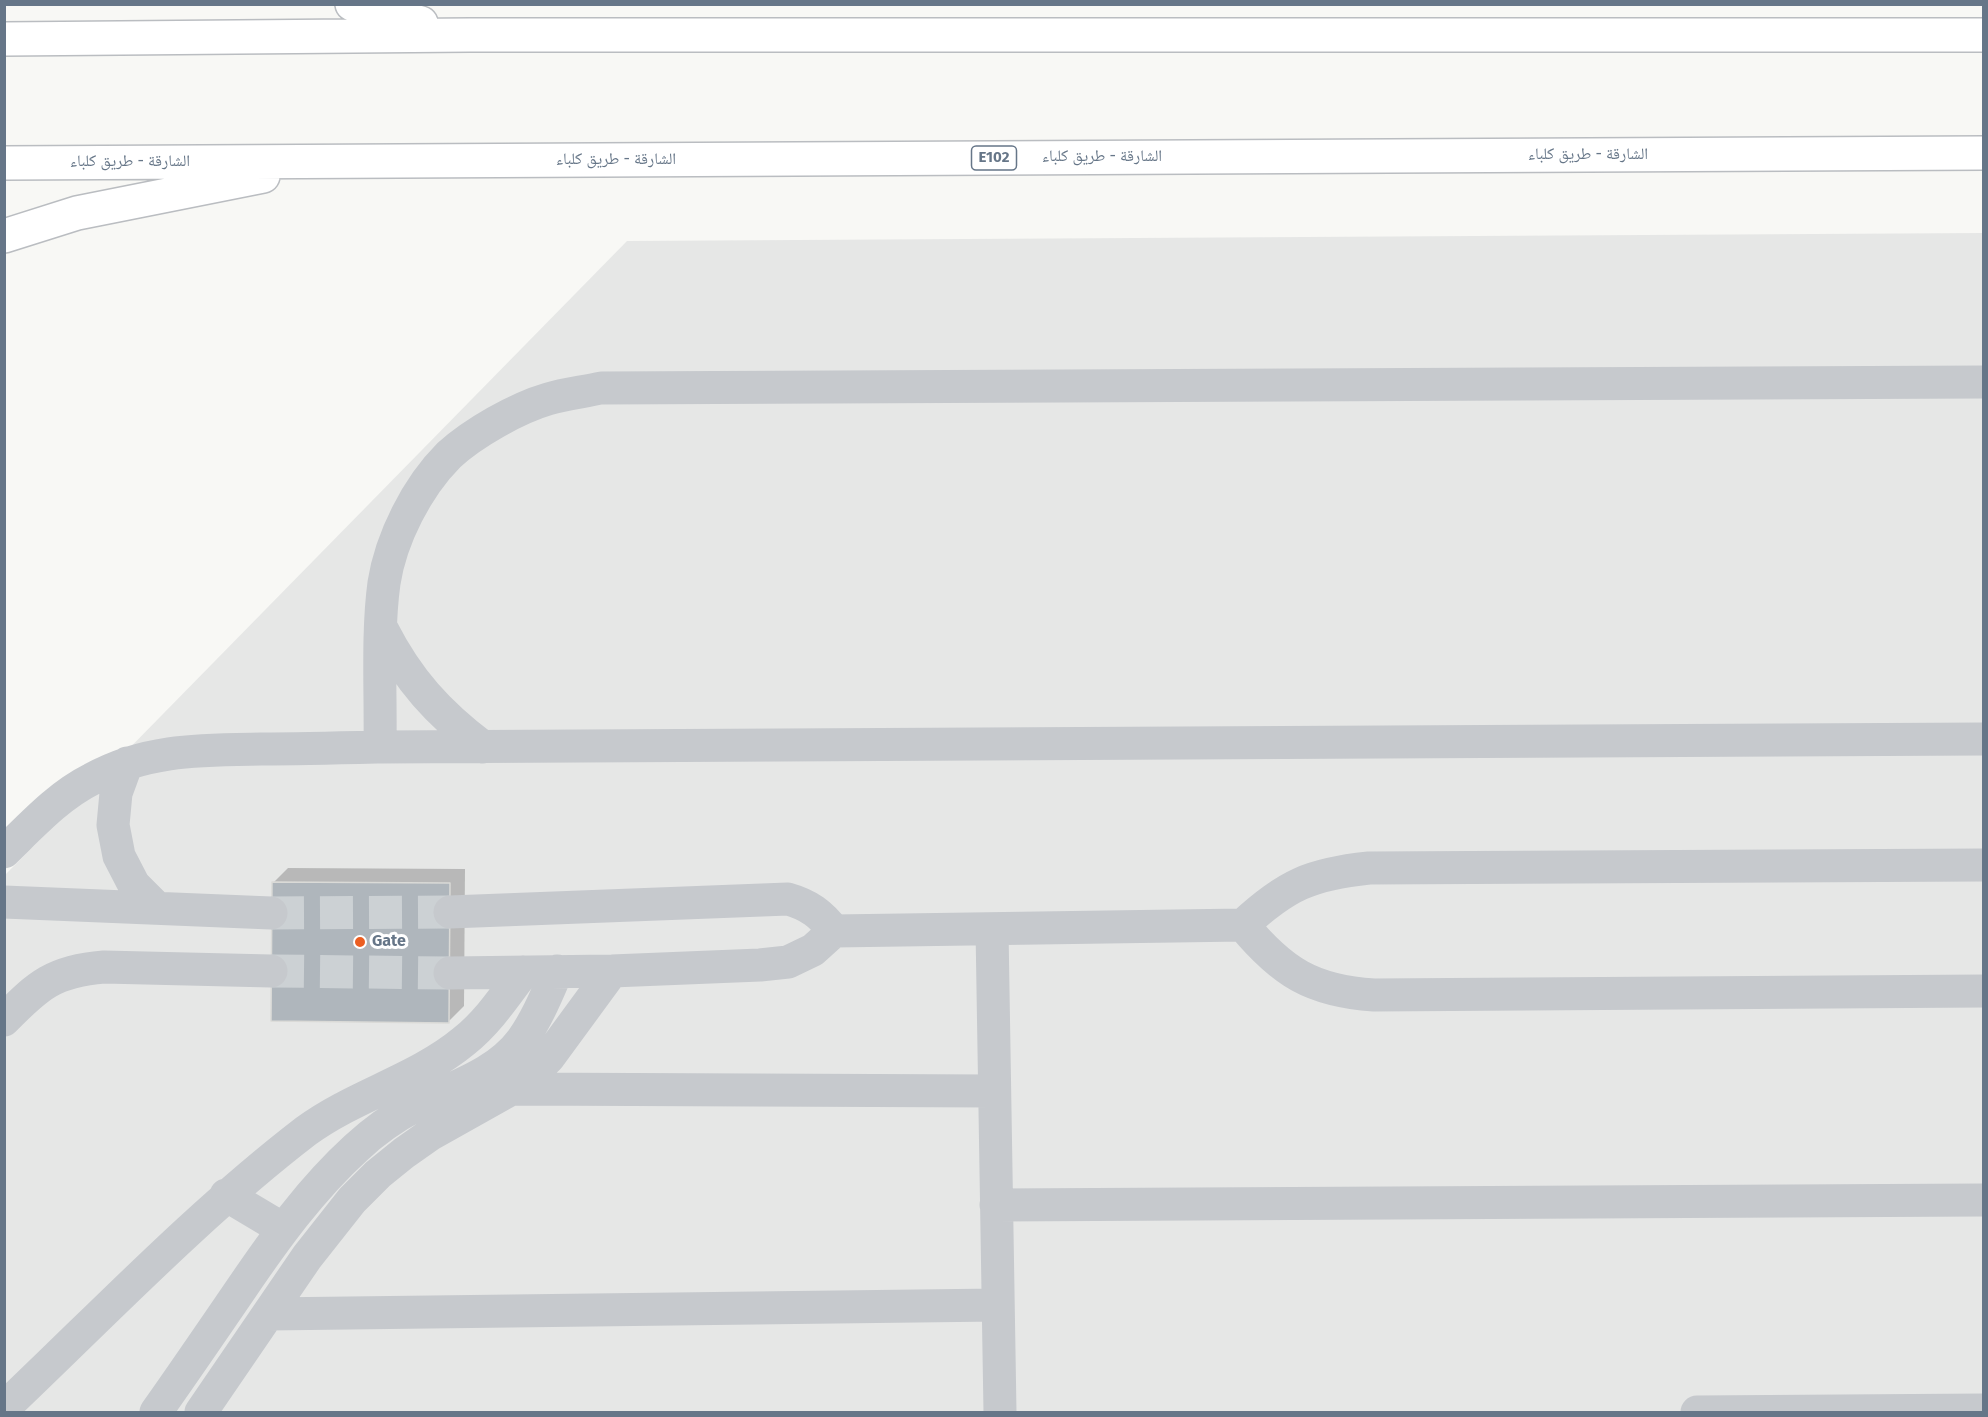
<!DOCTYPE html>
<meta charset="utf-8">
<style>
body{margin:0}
#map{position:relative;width:1988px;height:1417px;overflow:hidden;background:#f8f8f5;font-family:"Fira Sans",sans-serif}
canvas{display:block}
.frame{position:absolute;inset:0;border:6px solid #667688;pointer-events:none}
</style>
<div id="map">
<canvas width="1988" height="1417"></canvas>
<div class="frame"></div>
</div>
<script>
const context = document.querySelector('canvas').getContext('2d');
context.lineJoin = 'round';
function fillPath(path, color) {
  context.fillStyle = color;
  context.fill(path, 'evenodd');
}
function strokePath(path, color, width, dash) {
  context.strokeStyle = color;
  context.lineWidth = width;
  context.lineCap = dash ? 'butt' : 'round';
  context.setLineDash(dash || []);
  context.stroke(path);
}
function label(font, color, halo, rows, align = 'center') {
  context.font = font + ' "Fira Sans","Noto Naskh Arabic",sans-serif';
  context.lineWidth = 6;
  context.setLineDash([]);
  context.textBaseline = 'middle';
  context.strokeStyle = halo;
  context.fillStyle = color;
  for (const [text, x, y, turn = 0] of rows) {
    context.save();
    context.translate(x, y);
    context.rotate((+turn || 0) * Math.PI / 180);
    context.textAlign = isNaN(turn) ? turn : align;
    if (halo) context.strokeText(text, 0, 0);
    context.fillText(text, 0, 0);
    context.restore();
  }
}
const built = new Path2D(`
 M1983 233V1412H5V875L627 241Z`);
const shadow = new Path2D(`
 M288 868 465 869 464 1006 449 1021 273 883Z`);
const building = new Path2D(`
 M272 882 450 883 449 1023 271 1021Z`);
const minorTunnel = new Path2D(`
 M271 913 450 912
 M271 971 450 973`);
const minor = new Path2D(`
 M382 629C408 680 438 713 483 747
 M380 747C381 695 377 634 384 583 391 538 417 487 449 455 473 433 517 408 548 399 565 394 583 392 601 388L1984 382
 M127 763 116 793 113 825 119 856 134 885 157 908
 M4 852C32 825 58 796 92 779 146 749 201 750 261 749 301 749 340 748 380 747L1984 739
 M4 902 271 913
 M450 912 788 899C809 905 821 914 834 931
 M1243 925C1282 972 1312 991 1374 995L1984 991
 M992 929 1000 1412
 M450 973 612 971 760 965 788 962 813 950 834 931 1243 925C1286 885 1311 874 1369 868L1984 865
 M4 1020C38 985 54 971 104 967L271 971
 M512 1089 994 1091
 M226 1195 283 1229
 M996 1205 1984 1200
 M268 1314 998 1305
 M4 1408C103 1314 198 1214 306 1131 355 1095 417 1080 464 1041 488 1022 505 996 523 972
 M156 1412C185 1371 213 1330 241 1289 275 1239 311 1189 356 1148 373 1132 394 1117 415 1106 452 1087 496 1075 522 1040 537 1019 547 994 557 971
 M201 1412 307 1257 352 1200 378 1174 404 1153 431 1134 513 1088 532 1074 549 1057 612 971
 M1697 1412 1984 1410`);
const highway = new Path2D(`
 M352 4 421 23
 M4 39 470 35H1984
 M4 163 1984 153
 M4 236 77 213 263 176`);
const markers = [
 [360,942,6,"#eb5e22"]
];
const shields = [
 [994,158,45]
];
const shieldNames = [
 ["E102",994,158]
];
const streetNames = [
 ["الشارقة - طريق كلباء",1588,155],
 ["الشارقة - طريق كلباء",1102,157],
 ["الشارقة - طريق كلباء",616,160],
 ["الشارقة - طريق كلباء",130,162]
];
const poiNames = [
 ["Gate",372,942]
];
fillPath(built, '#e6e7e6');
fillPath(shadow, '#0003');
fillPath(building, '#afb6bc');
strokePath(building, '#dadad7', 1.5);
strokePath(minorTunnel, '#ccd1d4', 33, [33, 16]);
strokePath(highway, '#babdc1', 36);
strokePath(minor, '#c6c9cd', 33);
strokePath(highway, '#fff', 33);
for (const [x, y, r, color] of markers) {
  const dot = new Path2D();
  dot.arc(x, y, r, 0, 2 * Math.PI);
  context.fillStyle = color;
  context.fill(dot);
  strokePath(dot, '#fff', 2);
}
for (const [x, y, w] of shields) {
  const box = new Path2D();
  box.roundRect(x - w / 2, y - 12, w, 24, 4.5);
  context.fillStyle = '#fff';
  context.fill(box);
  strokePath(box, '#667688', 1.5);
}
label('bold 15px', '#667688', null, shieldNames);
label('16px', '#667688', '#fff', streetNames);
label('bold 16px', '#667688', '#fff', poiNames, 'left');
</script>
